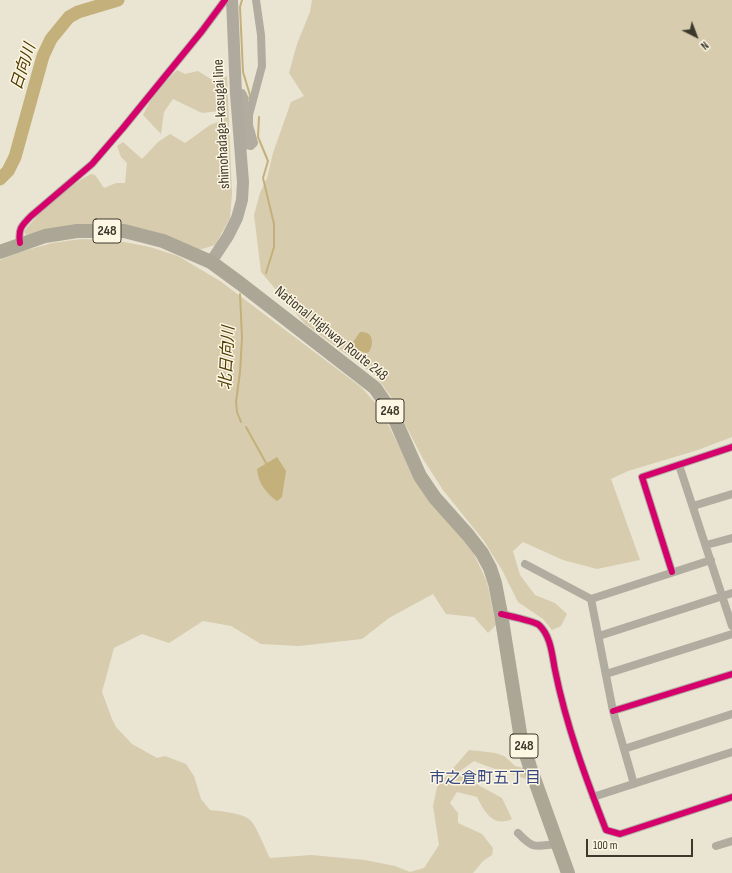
<!DOCTYPE html>
<meta charset="utf-8">
<style>
body{margin:0}
#map{position:relative;width:732px;height:873px;overflow:hidden;background:#eae4d3;font-family:"Sofia Sans Condensed",sans-serif}
canvas{display:block}
.north{position:absolute;left:676px;top:16px;width:40px;height:40px;-webkit-text-stroke:3px #fdf6e3;paint-order:stroke;rotate:138deg;font-size:11px;font-weight:700;line-height:16px;text-align:center;color:#3d382c}
.north::after{content:'';display:block;margin:auto;width:14px;height:18px;background:#3d382c;clip-path:polygon(50% 0,100% 100%,50% 72%,0 100%)}
.scale{position:absolute;left:586px;top:839px;width:107px;height:18px;box-sizing:border-box;border:2px solid #3d382c;border-top:0;padding-left:5px;font-size:12px;line-height:14px;white-space:nowrap;color:#3d382c;-webkit-text-stroke:3px #fdf6e3;paint-order:stroke}
</style>
<div id="map">
<canvas width="732" height="873"></canvas>
<div class="north">N</div>
<div class="scale">100 m</div>
</div>
<script>
const context = document.querySelector('canvas').getContext('2d');
context.lineJoin = 'round';
function fillPath(path, color) {
  context.fillStyle = color;
  context.fill(path, 'evenodd');
}
function strokePath(path, color, width, dash) {
  context.strokeStyle = color;
  context.lineWidth = width;
  context.lineCap = dash ? 'butt' : 'round';
  context.setLineDash(dash || []);
  context.stroke(path);
}
function label(font, color, halo, rows, align = 'center') {
  context.font = font + ' "Sofia Sans Condensed","Noto Sans JP",sans-serif';
  context.lineWidth = 3;
  context.setLineDash([]);
  context.textBaseline = 'middle';
  context.strokeStyle = halo;
  context.fillStyle = color;
  for (const [text, x, y, turn = 0] of rows) {
    context.save();
    context.translate(x, y);
    context.rotate((+turn || 0) * Math.PI / 180);
    context.textAlign = isNaN(turn) ? turn : align;
    if (halo) context.strokeText(text, 0, 0);
    context.fillText(text, 0, 0);
    context.restore();
  }
}
const green = new Path2D(`
 M312 0H732V437L698 450 628 471 611 479 640 560 597 569 563 560 523 542 513 551 520 575 535 595 555 603 567 614 561 626 552 630 543 619 518 602 502 570 484 541 443 490 423 459 391 397 376 376 305 324 261 272 254 215 260 193 267 178 273 153 291 102 304 96 289 73 297 44 310 12Z
 M177 70 185 74 198 71 214 81 227 76 232 194 230 218 215 245 199 250 63 227 26 235 24 232C39 211 68 186 91 174L95 175 104 188 116 183H125L127 163 121 157 117 146 123 142 142 159 158 142 170 134 185 143 210 125 221 121 219 111 202 113 173 99 164 112 161 134 143 115C151 97 163 84 177 70Z
 M81 239 114 240 150 247 178 256 220 281 361 387 379 407 424 494 451 524 474 554 487 582 496 625 488 633 474 617 446 614 433 594 389 618 362 639 299 646 261 644 231 626 203 621 169 643 142 634 114 648 102 692 112 719 116 727 132 744 157 758 165 756 186 764 194 776 201 799 210 810C220 811 241 813 249 819 256 824 265 849 270 858L311 855 365 860 395 866 410 872 424 868 439 845 433 806 437 787 469 750C477 751 497 752 504 756 515 764 510 766 525 768L529 780C511 773 492 769 474 761L460 771 469 780 502 798 512 819C493 828 484 811 477 797L457 792 450 803 458 813V823L482 834 493 848 492 855 483 861 473 873H0V260L20 252 52 243Z`);
const water = new Path2D(`
 M360 332C374 331 374 344 369 352L366 353 352 348 351 345Z
 M277 457 286 471 282 497 277 501C266 493 258 483 257 469Z`);
const stream = new Path2D(`
 M242 0 240 7 243 72 250 95 249 99
 M259 117 258 137 268 161 263 178 274 224V247L266 273
 M240 294 242 338 240 372 236 402 237 412 241 422
 M246 427 266 463`);
const river = new Path2D(`
 M0 179 8 171 15 157 43 56 51 39 69 17 78 12 118 0`);
const minor = new Path2D(`
 M236 94 242 93 244 97 247 145 251 146 254 143 249 125V115L262 66 261 35 256 0
 M20 243C18 229 21 226 31 216L92 164 123 128 202 31 225 0
 M679 465 732 626
 M693 506 732 494
 M706 545 732 538
 M525 564 591 599
 M672 572 642 477 732 447
 M501 614C509 616 534 621 539 625 551 636 552 655 555 670 566 725 586 779 606 830L620 834 732 797
 M599 636 732 593
 M606 674 732 634
 M613 711 732 674
 M624 749 732 714
 M634 784 613 711 591 599 711 560
 M593 797 732 752
 M518 833C534 850 535 846 557 844
 M716 846 732 841`);
const secondary = new Path2D(`
 M211 262 228 236 237 218 242 200 243 182 236 94 232 0`);
const trunk = new Path2D(`
 M0 252 45 236 77 231H124L163 241 211 262 241 284 375 388 386 404 396 422 420 476 435 498 468 535 482 553 490 568 495 583 501 614 521 739 530 767 568 873`);
const cycleway = new Path2D(`
 M20 243C18 229 21 226 31 216L92 164 123 128 202 31 225 0
 M672 572 642 477 732 447
 M501 614C509 616 534 621 539 625 551 636 552 655 555 670 566 725 586 779 606 830L620 834 732 797
 M613 711 732 674`);
const shields = [
 [107,231,28],
 [390,411,28],
 [524,746,28]
];
const shieldNames = [
 ["248",107,231],
 ["248",390,411],
 ["248",524,746]
];
const streetNames = [
 ["shimohadaga-kasugai line",222,124,-93],
 ["National Highway Route 248",331,334,39]
];
const waterNames = [
 ["日向川",24,67,-72],
 ["北日向川",228,358,-87]
];
const neighbourhoodNames = [
 ["市之倉町五丁目",485,779]
];
fillPath(green, '#d7ccae');
fillPath(water, '#c4b07a');
strokePath(stream, '#c4b07a', 2);
strokePath(river, '#c4b07a', 13);
strokePath(minor, '#b1aca0', 8);
strokePath(secondary, '#afaa9d', 12);
strokePath(trunk, '#aca696', 14);
strokePath(cycleway, '#d6006c', 6);
for (const [x, y, w] of shields) {
  const box = new Path2D();
  box.roundRect(x - w / 2, y - 12, w, 24, 3);
  context.fillStyle = '#fdf6e3';
  context.fill(box);
  strokePath(box, '#3d382c', 1);
}
label('bold 14px', '#3d382c', null, shieldNames);
label('15px', '#3d382c', '#fdf6e3', streetNames);
label('italic 16px', '#4e3b00', '#fdf6e3', waterNames);
label('16px', '#364882', '#fdf6e3', neighbourhoodNames);
</script>
